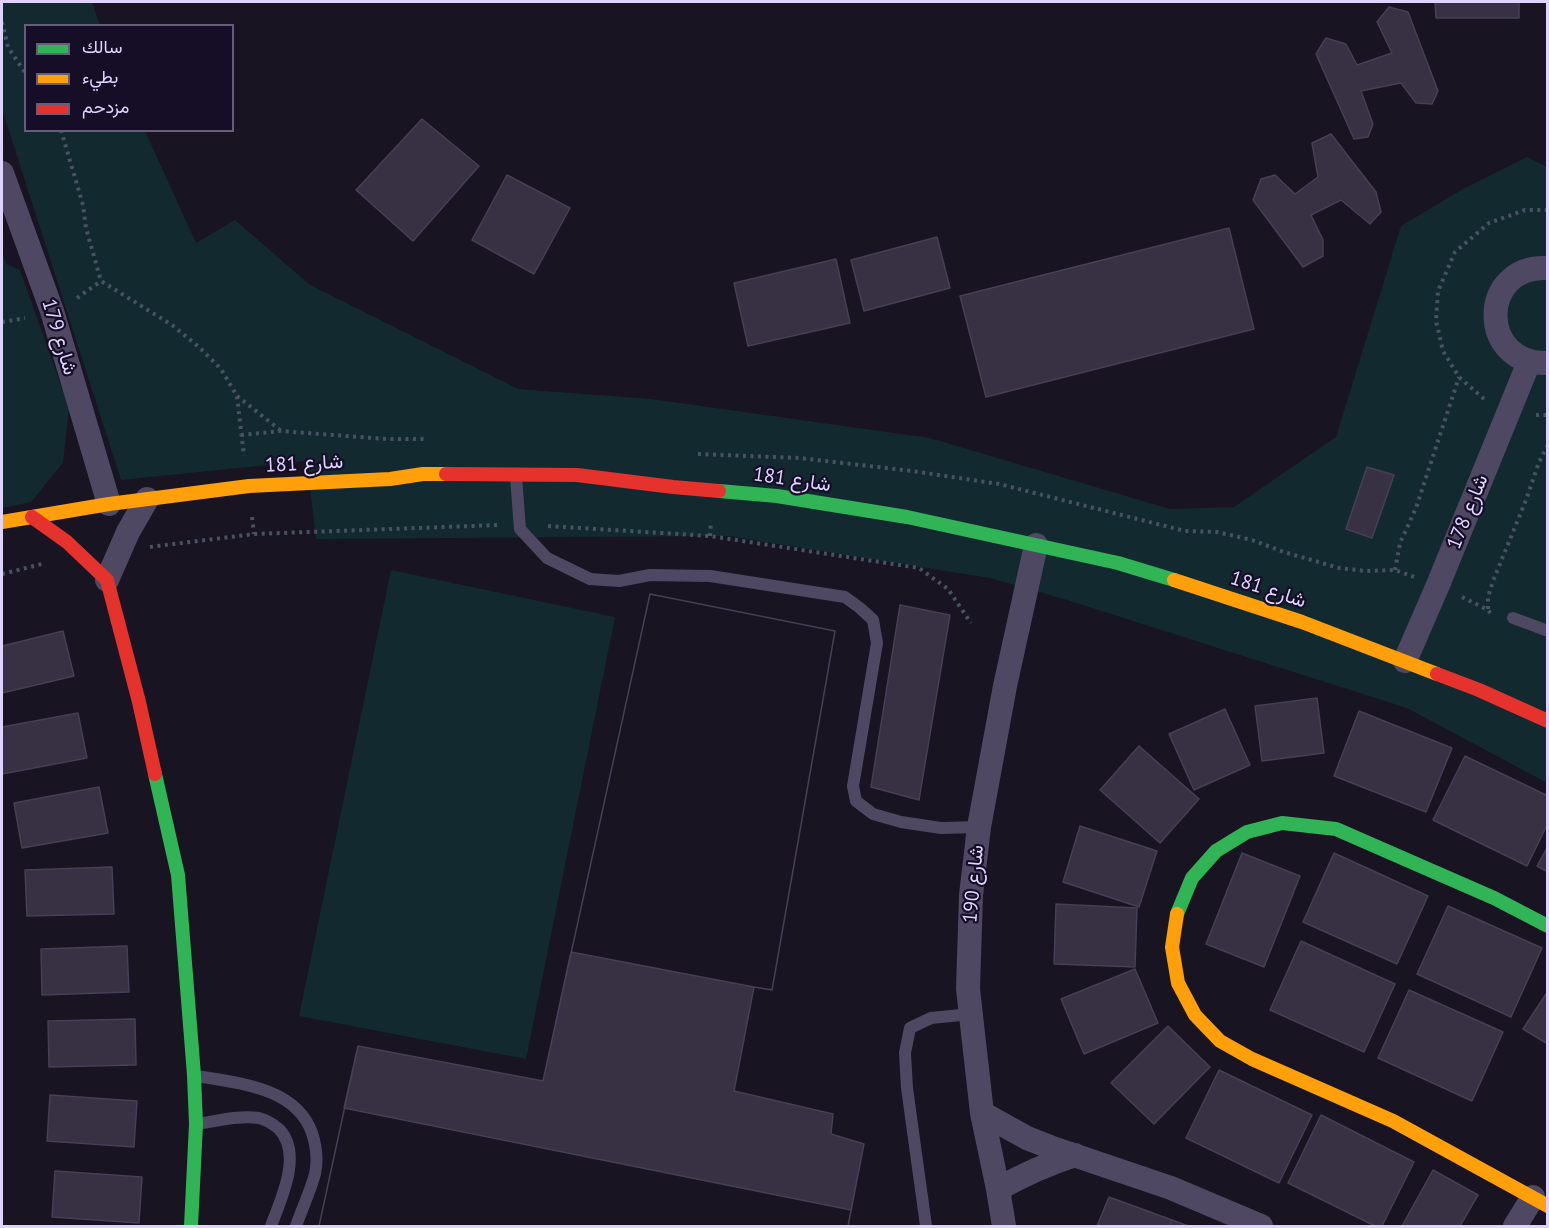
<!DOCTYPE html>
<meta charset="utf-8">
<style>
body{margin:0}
#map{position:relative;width:1549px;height:1228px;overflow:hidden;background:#181421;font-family:"PT Sans",Vazirmatn,sans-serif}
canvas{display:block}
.frame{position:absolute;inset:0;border:3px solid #dfd4ff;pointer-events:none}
.legend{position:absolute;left:24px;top:24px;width:210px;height:108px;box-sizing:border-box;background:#160e27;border:2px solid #665d7d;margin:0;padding:8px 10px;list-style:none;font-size:18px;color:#dfd4ff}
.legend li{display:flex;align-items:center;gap:12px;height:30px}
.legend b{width:30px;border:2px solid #665d7d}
</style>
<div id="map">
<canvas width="1549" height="1228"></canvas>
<div class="frame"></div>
<ul class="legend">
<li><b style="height:8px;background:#30b455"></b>سالك</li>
<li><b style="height:8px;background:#ff9f0a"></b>بطيء</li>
<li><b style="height:8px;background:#e5322d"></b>مزدحم</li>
</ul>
</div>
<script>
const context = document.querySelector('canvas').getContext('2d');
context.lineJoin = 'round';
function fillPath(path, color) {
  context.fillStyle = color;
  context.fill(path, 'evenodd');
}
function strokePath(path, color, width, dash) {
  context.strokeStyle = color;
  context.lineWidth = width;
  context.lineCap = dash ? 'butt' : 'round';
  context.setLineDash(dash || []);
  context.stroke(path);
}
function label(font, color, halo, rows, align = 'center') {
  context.font = font + ' "PT Sans",Vazirmatn,sans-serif';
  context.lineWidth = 4.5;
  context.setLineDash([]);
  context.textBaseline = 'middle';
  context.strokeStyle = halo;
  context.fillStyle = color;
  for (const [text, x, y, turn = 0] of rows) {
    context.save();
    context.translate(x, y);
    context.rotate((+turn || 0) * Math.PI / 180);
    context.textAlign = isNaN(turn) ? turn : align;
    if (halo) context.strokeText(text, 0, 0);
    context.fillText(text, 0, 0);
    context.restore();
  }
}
const green = new Path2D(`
 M2 2H92L100 25 26 26V130L145 131 196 243 235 220 310 285 518 389 651 399 930 438 1170 509 1234 507 1336 437 1401 226 1463 189 1527 157 1547 167V783L1407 708 1067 600 990 578 728 536 316 539 307 461 121 480 2 109Z
 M2 252 6 264 20 270 69 408 63 463 31 502 2 508Z
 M391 570 615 617 526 1059 299 1016Z`);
const building = new Path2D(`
 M1435 2H1519V18H1436Z
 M1389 7 1408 12 1438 91 1432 104 1416 103 1401 83 1361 91 1373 124 1368 137 1354 139 1316 54 1326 38 1346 44 1357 65 1392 53 1377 22Z
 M422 119 479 166 413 241 356 190Z
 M1331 134 1376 192 1381 212 1370 224 1341 200 1311 215 1323 240V256L1303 267 1253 200 1261 179 1275 175 1295 194 1318 177 1312 143Z
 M507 175 570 208 534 274 472 240Z
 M1229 228 1254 329 986 397 960 296Z
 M937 237 950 288 864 311 851 260Z
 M836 259 850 323 748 346 734 283Z
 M1367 467 1394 475 1372 538 1346 529Z
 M650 594 835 631 772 990 754 987 734 1091 833 1114 831 1134 864 1144 848 1226H319L358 1046 543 1081Z
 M650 594 835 631 772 990 754 987 734 1091 833 1114 831 1134 864 1144 851 1210 344 1108 358 1046 543 1081Z
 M900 605 950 615 919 800 871 787Z
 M63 631 74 676 2 693V646Z
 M1317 698 1324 753 1262 761 1255 706Z
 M1225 709 1250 765 1194 790 1169 734Z
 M1359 711 1452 748 1426 812 1334 776Z
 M78 713 87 758 2 774V727Z
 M1139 746 1199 799 1160 843 1100 790Z
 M1465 756 1548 796V823L1527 866 1433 820Z
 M99 787 108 833 22 848 14 803Z
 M1080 826 1157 851 1139 907 1063 882Z
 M1548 846V872L1537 866Z
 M1242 853 1300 876 1264 967 1206 944Z
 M1334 853 1428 896 1397 964 1303 922Z
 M112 867 114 914 27 916 25 870Z
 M1056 904 1137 908 1135 967 1054 964Z
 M1448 906 1542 948 1511 1017 1417 974Z
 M1301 941 1395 984 1364 1052 1270 1010Z
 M127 946 129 992 42 995 41 949Z
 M571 952 754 987 734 1091 833 1114 831 1134 864 1144 848 1226H319L358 1046 543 1081Z
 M1135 969 1158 1023 1084 1054 1061 999Z
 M1409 990 1503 1032 1472 1101 1378 1058Z
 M1548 991V1044L1523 1029Z
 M135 1019 136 1065 49 1067 48 1021Z
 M1168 1026 1210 1067 1154 1124 1111 1083Z
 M1219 1070 1312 1115 1279 1183 1186 1138Z
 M50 1095 137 1101 134 1147 47 1141Z
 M1321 1115 1414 1162 1382 1226H1375L1288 1183Z
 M1433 1170 1478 1195 1460 1226H1402Z
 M55 1171 142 1177 139 1223 52 1217Z
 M1109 1197 1172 1220 1169 1226H1097Z
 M1172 1220 1188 1226H1169Z`);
const path = new Path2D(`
 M2 22 8 47 26 74
 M61 130 83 205 86 228 101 281 172 325 199 347 221 369 237 396 244 456
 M77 298 101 281
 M2 322 25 318
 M237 396 280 430
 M1484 399 1459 377 1443 351 1436 321 1438 291 1455 252 1489 223 1525 210H1548
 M1536 415H1548
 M241 435 281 431 386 439H424
 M698 454 800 458 912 471 999 484 1185 531 1217 532 1252 540 1284 552 1339 568 1366 571 1395 570 1414 577
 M252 517 254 534
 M548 526 710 536 919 568 948 589 971 623
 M710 536 711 521
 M150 547 254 534 499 525
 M1395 570 1400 543 1416 508 1459 377
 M2 574 42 564
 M1462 597 1488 610 1491 614
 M1488 609V597L1493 581 1526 500 1539 462 1548 445`);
const lane = new Path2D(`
 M516 477 520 529 547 558 590 579 619 581 650 575 710 576 845 597 860 608 873 620 877 643 853 786 856 801 873 814 901 822 941 828 979 827
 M1513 618 1548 631
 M197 1076C237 1083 296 1087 312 1133 316 1145 318 1160 315 1174 310 1192 302 1209 296 1226
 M198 1124C218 1121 239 1115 259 1118 267 1120 273 1124 279 1129 303 1154 281 1199 271 1226
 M926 1226 907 1088 905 1053 910 1028 931 1018 971 1014`);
const street = new Path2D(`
 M2 173 52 311 109 504
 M1548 268C1478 264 1478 366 1548 363
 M107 580 128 532 147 499
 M1405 661 1438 585 1529 362
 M982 1113 1027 1138 1050 1147 1171 1188 1261 1226
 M998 1189C1023 1175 1047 1164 1075 1155
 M1004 1226 998 1189 982 1113 968 989 971 895 979 827 1005 686 1036 545
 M1515 1226 1533 1197`);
const fast = new Path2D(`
 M719 491 777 496 907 517 1118 563 1174 580
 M155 774 178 875 194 1075 196 1124 191 1226
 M1177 914 1192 878 1216 851 1247 832 1282 823 1336 829 1494 898 1548 926`);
const slow = new Path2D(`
 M2 522 109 504 249 486 390 479 423 474H446
 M1174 580 1302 622 1437 674
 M1177 914 1172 947 1178 983 1195 1015 1220 1041 1252 1059 1393 1121 1548 1206`);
const jam = new Path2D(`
 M446 474 577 475 673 487 719 491
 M32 517 67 542 107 580 139 702 155 774
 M1437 674 1479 690 1548 721`);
const streetNames = [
 ["شارع 179",59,337,73],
 ["شارع 181",304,464,-3],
 ["شارع 181",792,480,8],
 ["شارع 178",1468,512,-68],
 ["شارع 181",1268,590,18],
 ["شارع 190",974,884,-85]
];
fillPath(green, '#122a2f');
fillPath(building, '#373143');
strokePath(building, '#463f55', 1.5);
strokePath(path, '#485263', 4, [3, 4.5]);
strokePath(lane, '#4e4862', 12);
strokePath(street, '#4e4862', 24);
strokePath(fast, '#30b455', 14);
strokePath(slow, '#ff9f0a', 14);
strokePath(jam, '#e5322d', 14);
label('20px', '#dfd4ff', '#160e27', streetNames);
</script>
